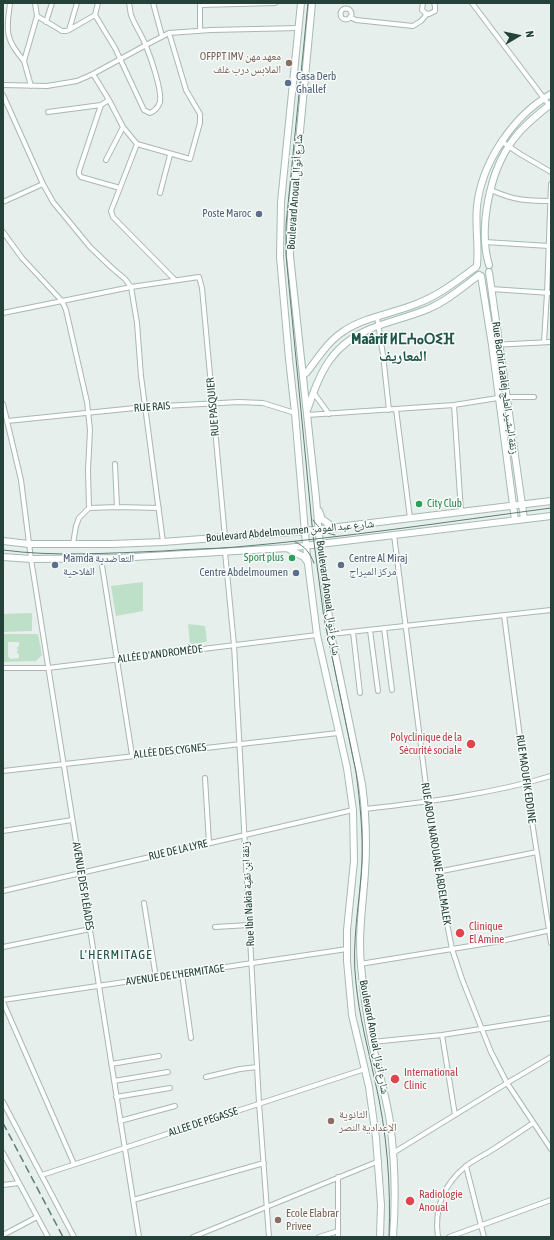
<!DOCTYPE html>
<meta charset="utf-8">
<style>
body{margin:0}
#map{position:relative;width:554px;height:1240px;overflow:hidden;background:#e6efeb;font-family:"Asap Condensed",sans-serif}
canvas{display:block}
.frame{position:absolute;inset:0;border:4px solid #24423a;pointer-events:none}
.north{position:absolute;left:498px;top:16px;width:40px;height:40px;-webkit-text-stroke:3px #f7fbf9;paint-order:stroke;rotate:81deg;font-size:11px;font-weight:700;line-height:16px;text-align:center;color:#24423a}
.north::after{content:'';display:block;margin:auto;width:14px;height:18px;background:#24423a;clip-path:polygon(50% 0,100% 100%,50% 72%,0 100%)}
</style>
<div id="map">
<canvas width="554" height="1240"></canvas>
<div class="frame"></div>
<div class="north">N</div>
</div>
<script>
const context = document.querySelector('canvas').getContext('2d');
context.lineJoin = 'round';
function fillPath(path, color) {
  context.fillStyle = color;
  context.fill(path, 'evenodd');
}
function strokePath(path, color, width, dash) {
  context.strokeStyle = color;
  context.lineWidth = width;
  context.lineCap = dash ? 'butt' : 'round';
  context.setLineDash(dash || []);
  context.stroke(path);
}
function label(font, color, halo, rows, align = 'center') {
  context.font = font + ' "Asap Condensed","Noto Naskh Arabic","Noto Sans Tifinagh",sans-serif';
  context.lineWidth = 3;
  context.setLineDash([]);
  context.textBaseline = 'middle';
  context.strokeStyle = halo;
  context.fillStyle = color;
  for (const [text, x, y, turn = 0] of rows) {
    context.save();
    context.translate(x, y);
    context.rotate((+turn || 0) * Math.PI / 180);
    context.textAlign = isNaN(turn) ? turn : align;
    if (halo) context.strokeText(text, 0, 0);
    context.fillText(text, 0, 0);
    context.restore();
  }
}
const green = new Path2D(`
 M143 582V611L116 616 111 586Z
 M32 613V631L3 632V614Z
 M188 624 205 626 207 642 190 644Z
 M3 634H38L42 655 36 661 3 662ZM8 642H19V646L17 647 18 651H17V653L19 654V658L10 659V658L8 657Z`);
const street = new Path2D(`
 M10 3C9 15 5 30 11 42 14 49 19 55 24 61
 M35 3 37 16 62 31H66L69 30 95 15
 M98 3 95 15 115 48 144 110 150 113C155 111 158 108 160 102 162 90 151 58 146 46 142 35 135 26 131 15 130 11 130 7 129 3
 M153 3 162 36
 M200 3V30
 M423 3 422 10 425 13 429 14 435 11V6L434 3
 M472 3 549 105
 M200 5 275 3
 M340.5 14a5.5 5.5 0 1 1 11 0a5.5 5.5 0 1 1-11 0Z
 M350 17 356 20 413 26 421 21 427 14
 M46 22 52 3
 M69 30 77 3
 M93 74 109 100 123 127 137 144 190 159 200 123V114L186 90 169 33
 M3 85 47 86 77 81 93 74 146 45 169 33 211 30 299 28
 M31 86 24 61 37 16
 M3 95 43 184 53 202 90 247 112 268 125 279 131 287 137 323 141 376 163 542
 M101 105 79 171V174L81 177 120 188
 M48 112 101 105 109 100
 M501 141 520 154 551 172
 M137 144 111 211 113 217 175 280
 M106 160 123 127
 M491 190C513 200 526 201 550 201
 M160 193 170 155
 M3 202 43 184
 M3 232 22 258 62 301 66 310 87 402 90 430 88 470 89 508 79 518 76 526 73 544
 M485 242 549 246
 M491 289 551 293
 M3 313 131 287 199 277 202 288 225 537
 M377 317 383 355 389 410
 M544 342 547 293 551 184
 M492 345 551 342
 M313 392 329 414
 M506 397H534
 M3 404 21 480 31 559 139 1237
 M454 405 461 512
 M396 409 410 518
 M307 415 454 405 498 398
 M7 421 145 407 239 402 263 403 295 413
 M115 464 117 507 159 508
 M89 508 117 507
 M394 535 437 872 452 949 462 979 491 1052 507 1083 551 1149
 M225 552 234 645 259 1103 269 1237
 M101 559 132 755
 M504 615 526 783 551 943
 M384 628 392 690
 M370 630 378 691
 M353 632 360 693
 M331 634 551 610
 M3 668H48L317 635
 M3 771 338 733
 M205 778 209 843
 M365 809C428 802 491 794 551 776
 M3 831 72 820
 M437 872 537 852
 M3 891 353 810
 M144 903 156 978
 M215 927 249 925
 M3 947 90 929
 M360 964 501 941 551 930
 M182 974 191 1038
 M3 1000 347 949
 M3 1002 74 1164
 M442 1035 455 1115
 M372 1042 442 1035 551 1018
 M111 1064 159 1056
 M206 1077 240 1069 257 1067
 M114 1081 168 1072
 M116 1097 170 1088
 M3 1102 74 1237
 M120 1121 175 1106
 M3 1153 48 1237
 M393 1153 507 1083 551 1057
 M466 1166 484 1237
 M42 1175 365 1069
 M3 1185 19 1183
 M133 1200 264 1163
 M3 1235 37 1217
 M193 1237 379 1161
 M319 1237 338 1231
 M338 1237V1177
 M438 1237C434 1209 443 1185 466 1166 474 1160 484 1155 492 1150 506 1141 520 1132 533 1123
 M449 1237 551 1200`);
const secondary = new Path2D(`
 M301 3 281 202 280 257 289 359 295 413 307 556 317 635 347 768 353 810 354 861 347 930V961L352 1015 369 1087 376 1138 381 1205 380 1237
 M312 3C308 46 304 88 300 131 296 172 289 214 290 256L316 498 319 535 331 634 362 784C366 814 367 843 365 872 363 903 358 934 361 965 363 991 367 1017 372 1043 378 1069 386 1096 390 1122 395 1161 396 1199 393 1237
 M477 265C479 246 475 226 477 206 482 162 513 116 551 94
 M489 265C478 228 490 170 513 140 523 126 538 114 551 104
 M489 272 524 519
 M481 276 492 345 515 520
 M303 375 307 372C318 358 328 341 344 331 362 318 394 313 416 304 438 296 457 281 476 267
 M308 408C320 371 333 344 370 329 389 321 409 317 428 309 447 301 463 287 479 275
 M319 511 322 519 334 528
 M3 541 29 544H112L163 542 305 531 551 501
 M287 548 304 557 308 563
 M3 557 31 559 117 558 287 548 551 516`);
const tram = new Path2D(`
 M308 3 286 225V255L313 535 324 618 356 772C360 802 363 832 362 862 360 902 351 943 356 983 359 1016 368 1048 375 1081 387 1132 391 1184 389 1237
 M313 520C319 528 324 533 335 535
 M295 542C305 546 310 553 314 563
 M3 550C54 557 111 553 163 551 187 549 212 549 236 547 341 538 446 522 551 508`);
const rail = new Path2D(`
 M3 1123 63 1237`);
const markers = [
 [289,63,4,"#8d6e63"],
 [288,83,4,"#5c6f8a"],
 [259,214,4,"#5c6f8a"],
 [419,504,4,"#2e9e5b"],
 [292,558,4,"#2e9e5b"],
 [55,565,4,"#5c6f8a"],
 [341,565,4,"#5c6f8a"],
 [296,573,4,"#5c6f8a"],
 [471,744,5,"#e0444e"],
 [460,933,5,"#e0444e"],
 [395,1079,5,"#e0444e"],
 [331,1121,4,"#8d6e63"],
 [410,1201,5,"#e0444e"],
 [278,1220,4,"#8d6e63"]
];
const educationNames = [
 ["OFPPT IMV معهد مهن",281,57,"right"],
 ["الملابس درب غلف",281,70,"right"],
 ["الثانوية",339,1115],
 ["الإعدادية النصر",339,1128],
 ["Ecole Elabrar",286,1214],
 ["Privee",286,1227]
];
const serviceNames = [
 ["Casa Derb",296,77],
 ["Ghallef",296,90],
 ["Poste Maroc",251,214,"right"],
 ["Mamda التعاضدية",63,559],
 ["الفلاحية",63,572],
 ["Centre Al Miraj",349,559],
 ["مركز الميراج",349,572],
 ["Centre Abdelmoumen",288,573,"right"]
];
const streetNames = [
 ["Boulevard Anoual شارع أنوال",295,192,-86],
 ["Rue Bachir Laalej زنقة البشير العلج",505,388,82],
 ["RUE RAIS",152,407,-4],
 ["RUE PASQUIER",213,407,-95],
 ["Boulevard Abdelmoumen شارع عبد المومن",290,531,-5],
 ["Boulevard Anoual شارع أنوال",328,598,82],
 ["ALLÉE D'ANDROMÈDE",160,654,-7],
 ["ALLÉE DES CYGNES",170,751,-6],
 ["RUE MAOUFIK EDDINE",526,779,82],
 ["RUE DE LA LYRE",178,850,-13],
 ["RUE ABOU NAROUANE ABDELMALEK",436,854,81],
 ["AVENUE DES PLÉIADES",83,886,81],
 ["Rue Ibn Nakia زنقة ابن نقية",248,894,-93],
 ["AVENUE DE L'HERMITAGE",175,975,-8],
 ["Boulevard Anoual شارع أنوال",374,1037,79],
 ["ALLEE DE PEGASSE",203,1122,-18]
];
const leisureNames = [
 ["City Club",427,504],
 ["Sport plus",284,558,"right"]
];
const healthNames = [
 ["Polyclinique de la",462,738,"right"],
 ["Sécurité sociale",462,751,"right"],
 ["Clinique",469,927],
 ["El Amine",469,940],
 ["International",404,1073],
 ["Clinic",404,1086],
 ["Radiologie",419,1195],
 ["Anoual",419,1208]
];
const quarterNames = [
 ["L'HERMITAGE",116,955]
];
const districtNames = [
 ["Maârif ⵍⵎⵄⴰⵔⵉⴼ",403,339],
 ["المعاريف",403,356]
];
fillPath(green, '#bfe0c8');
strokePath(street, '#a8b8b2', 6);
strokePath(secondary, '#a4bbb3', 8);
strokePath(street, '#fff', 4);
strokePath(secondary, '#fff', 6);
strokePath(tram, '#5f7d75', 1);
strokePath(rail, '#5f7d75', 1.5, [8, 4]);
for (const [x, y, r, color] of markers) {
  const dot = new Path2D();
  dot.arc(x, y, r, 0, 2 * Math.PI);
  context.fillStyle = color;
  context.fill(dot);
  strokePath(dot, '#f7fbf9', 1.5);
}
label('11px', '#785e54', '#f7fbf9', educationNames, 'left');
label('11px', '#4e5e75', '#f7fbf9', serviceNames, 'left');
label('11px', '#24423a', '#f7fbf9', streetNames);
label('11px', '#27864d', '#f7fbf9', leisureNames, 'left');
label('11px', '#be3a42', '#f7fbf9', healthNames, 'left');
context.letterSpacing = '1px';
label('13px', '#1f5548', '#f7fbf9', quarterNames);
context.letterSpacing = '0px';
label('bold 15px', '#1f5548', '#f7fbf9', districtNames);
</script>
